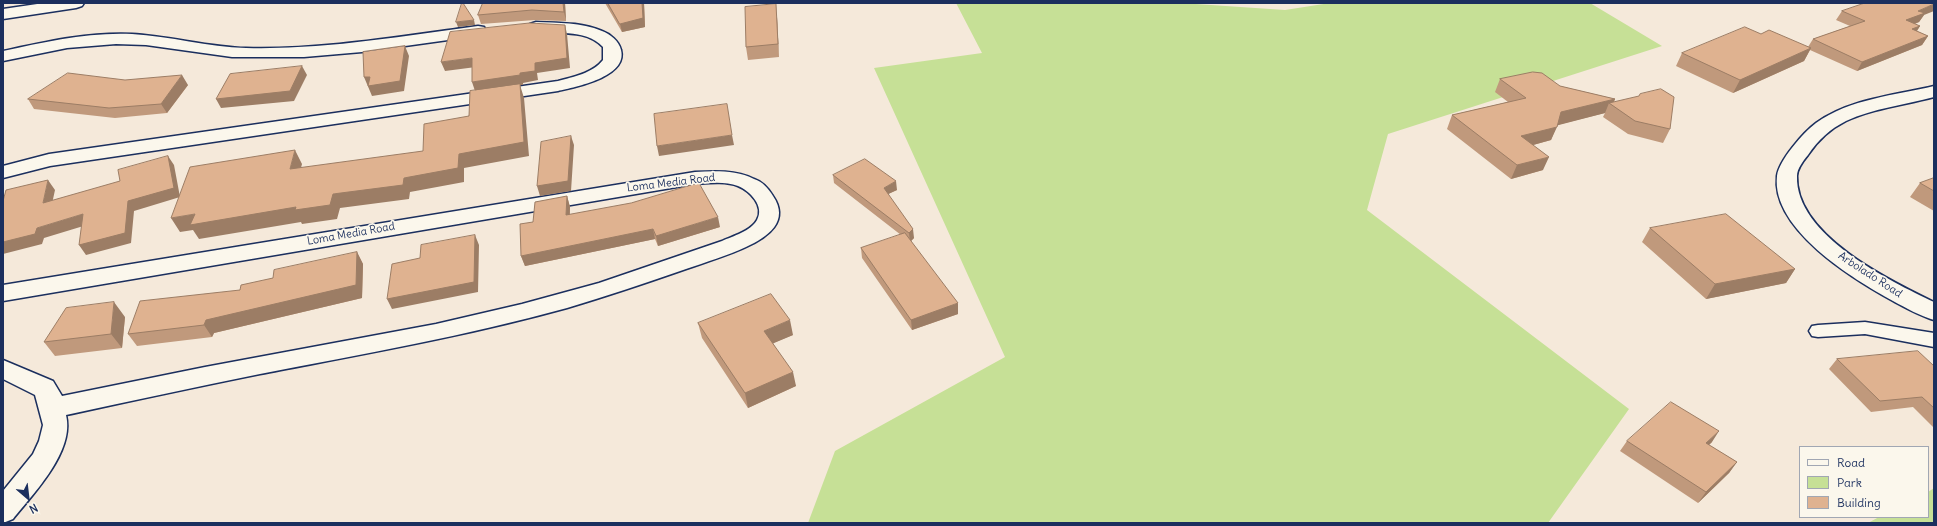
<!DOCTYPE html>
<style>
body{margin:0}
#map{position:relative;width:1937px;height:526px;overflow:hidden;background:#f5e9da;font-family:Delius,sans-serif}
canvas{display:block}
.frame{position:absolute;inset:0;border:4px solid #1b2f5e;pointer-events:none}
.legend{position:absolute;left:1799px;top:446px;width:130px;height:72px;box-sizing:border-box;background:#fbf7ec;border:1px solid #a1a7b3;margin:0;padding:5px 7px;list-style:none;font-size:12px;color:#1b2f5e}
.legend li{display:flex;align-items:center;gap:8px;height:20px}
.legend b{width:20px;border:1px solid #a1a7b3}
.north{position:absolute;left:8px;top:478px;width:40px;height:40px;-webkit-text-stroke:3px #fbf7ec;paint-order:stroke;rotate:152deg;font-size:11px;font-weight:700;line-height:16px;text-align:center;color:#1b2f5e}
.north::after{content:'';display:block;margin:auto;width:14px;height:18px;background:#1b2f5e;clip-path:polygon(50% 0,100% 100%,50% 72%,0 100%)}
</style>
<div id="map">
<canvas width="1937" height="526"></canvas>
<div class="frame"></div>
<ul class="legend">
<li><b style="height:5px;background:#fbf7ec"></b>Road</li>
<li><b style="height:11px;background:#c6e096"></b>Park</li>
<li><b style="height:11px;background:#dfb290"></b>Building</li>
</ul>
<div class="north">N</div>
</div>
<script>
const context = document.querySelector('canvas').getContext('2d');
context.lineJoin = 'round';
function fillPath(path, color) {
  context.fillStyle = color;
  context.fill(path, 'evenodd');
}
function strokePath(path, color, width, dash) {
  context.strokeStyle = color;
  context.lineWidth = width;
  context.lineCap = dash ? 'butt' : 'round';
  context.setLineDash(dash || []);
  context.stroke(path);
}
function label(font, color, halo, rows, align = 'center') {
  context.font = font + ' Delius,sans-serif';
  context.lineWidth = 3.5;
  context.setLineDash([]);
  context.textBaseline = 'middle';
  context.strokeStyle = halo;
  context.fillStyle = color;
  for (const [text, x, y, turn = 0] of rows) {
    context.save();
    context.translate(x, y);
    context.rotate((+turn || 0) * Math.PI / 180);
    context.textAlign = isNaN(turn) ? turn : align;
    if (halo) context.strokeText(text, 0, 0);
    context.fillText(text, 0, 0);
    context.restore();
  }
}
const green = new Path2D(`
 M956 3H1181L1285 10 1330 3H1590L1662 46 1388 134 1367 210 1629 409 1548 523H808L835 451 1005 357 874 68 982 53Z
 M1934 488V523H1868L1879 517H1928V492Z`);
const lane = new Path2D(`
 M1865 322 1934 333V347L1865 334 1818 337 1812 336 1809 331 1812 326 1818 325Z`);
const street = new Path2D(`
 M44 3H84L82 6 76 8 3 19V9Z
 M536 22C558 23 581 22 602 31 610 34 619 41 621 50 628 77 575 87 558 91L50 166 3 178V166L49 154 558 81C573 77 593 73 603 60V47C584 27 554 36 530 30L528 27 530 24Z
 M478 26 484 27 486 31 484 35 362 52 304 57H232L146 45 116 44 67 48 3 61V51C45 42 88 32 132 34 170 36 208 47 246 48 324 50 401 36 478 26Z
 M1934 86V97C1905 105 1874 108 1846 121 1830 129 1818 140 1808 155 1803 161 1797 169 1797 176 1795 235 1890 281 1934 302V320C1920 316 1906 308 1893 301 1853 279 1771 229 1777 176 1779 160 1804 132 1816 123 1849 99 1896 95 1934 86Z
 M695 172C715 171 736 170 754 179 763 182 768 188 773 196 790 221 768 237 746 247 727 256 706 262 686 269 646 283 607 296 567 308 466 336 363 354 260 374 195 387 131 401 66 415 75 451 34 493 13 519L3 523V491L33 454 39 441 43 425 35 395 3 379V360L53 381 62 396 205 367 436 324 522 304 599 283 722 241C733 236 751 231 757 220 765 206 750 191 738 186 725 181 709 183 695 184L3 301V285Z`);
const wall = new Path2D(`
 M483 3H565L566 21 535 20 481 24 478 15Z
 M605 3H644L645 27 622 32Z
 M1842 11 1924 15 1919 22 1915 24 1920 26 1917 31 1928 36 1922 45 1857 71 1810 50 1804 61 1733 93 1676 66 1682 53 1761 34 1808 47 1813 39 1850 26 1836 20Z
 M777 17 779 57 748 60 746 47Z
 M1500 79 1560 86 1615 99 1614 102 1670 129 1663 143 1628 134 1603 117 1605 113 1557 125 1551 140 1533 145 1543 170 1511 179 1447 129 1452 115 1508 102 1495 92Z
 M125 80 188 85 167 113 115 118 34 109 28 99Z
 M833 175 897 190 888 194 914 238 911 241 958 314 912 330 862 258 861 248 901 235 834 183Z
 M1934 178V211L1910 197 1920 183Z
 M567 196 570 207V215L720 227 658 246 655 239 525 266 521 256 533 222Z
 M1650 228 1795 269 1786 283 1706 299 1642 242Z
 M357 252 363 264 362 298 214 333 212 337 137 346 128 334 240 290 273 278Z
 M125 317 122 348 55 356 44 342Z
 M698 323 793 335 773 343 796 386 748 408 702 338Z
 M1837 359 1934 366V428L1913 407 1871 412 1829 369Z
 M1627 441 1712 442 1709 445 1737 462 1729 473 1698 503 1620 451Z`);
const shadedWall = new Path2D(`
 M563 3H565L566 21 564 12Z
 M642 3H644L645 27 622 32 620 24Z
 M776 4 777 17 779 57 778 44Z
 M1934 4V11L1924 15 1919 22 1900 29 1906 20 1918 11Z
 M474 20 475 25 458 27 456 22Z
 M565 25 567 34 570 68 537 73 538 80 523 83V85H520L524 98 529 156 464 168V182L410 192 409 199 340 208 337 219 302 224 301 222 199 239 193 230 180 232 171 218 195 214 296 207 333 194 404 178 459 154 475 91 472 82 520 73 535 63Z
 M1920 26 1914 35 1912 29Z
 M1928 36 1922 45 1857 71 1862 62Z
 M405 46 409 56 404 91 372 96 364 77Z
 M1811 48 1804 61 1733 93 1740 80Z
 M472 58 476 67 445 71 441 62Z
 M302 66 307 75 294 101 221 108 216 99Z
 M182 75 188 85 167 113 161 104Z
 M1615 99 1612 105 1609 103 1605 113 1555 126 1561 112Z
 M1557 127 1551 140 1515 150 1521 136Z
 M732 135 734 145 659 156 657 146Z
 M571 136 574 145 571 191 540 196 537 186Z
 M295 150 302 164 297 183 290 169Z
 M168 156 174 165 180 197 134 211 131 243 86 255 79 245Z
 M1549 157 1543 170 1511 179 1517 165Z
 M48 180 55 190 50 213 43 203Z
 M896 181 897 190 884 196V188Z
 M567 196 570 207 569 226 566 215Z
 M83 214 90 224 44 238 42 244 3 254V242L37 228Z
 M718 217 720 227 658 246 656 236Z
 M653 229 655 239 525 266 521 256Z
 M913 229 914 238 910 242 909 233Z
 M475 235 479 245 478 292 392 309 387 299Z
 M357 252 363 264 362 298 214 333 212 337 204 325 206 320Z
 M1795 269 1786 283 1706 299 1715 284Z
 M114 302 125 317 122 348 111 334Z
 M958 303V314L912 330 911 320Z
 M790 320 793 335 767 346 764 331Z
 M793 372 796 386 748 408 745 393Z
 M1719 431 1712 442 1699 454 1706 443Z
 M1737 462 1729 473 1698 503 1706 492Z`);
const building = new Path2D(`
 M462 3H463L474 20 456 22Z
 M483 3H563L564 12 532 10 478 15Z
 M608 3H642L643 18 620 24Z
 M1865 3H1934V4L1918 11 1925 13 1906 20 1920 26 1912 29 1928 36 1862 62 1813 39 1865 21 1842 11Z
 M776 4 778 44 746 47 745 7Z
 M530 23 565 25 567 58 535 63V71L520 73V75L472 82V58L441 62 450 32Z
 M1745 27 1761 34 1769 30 1811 48 1740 80 1682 53Z
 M405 46 400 81 368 86 370 77H364L363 52Z
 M302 66 290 91 216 99 230 74Z
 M1533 72 1542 73 1560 86 1615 99 1561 112 1557 127 1521 136 1549 157 1517 165 1452 115 1526 98 1500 79Z
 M68 73 125 80 182 75 161 104 109 108 28 99Z
 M520 84 524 142 459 154 458 168 404 178 403 185 333 194 330 205 295 210 296 207 190 225 195 214 171 218 190 167 295 150 290 169 423 151 424 124 469 116 470 91Z
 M1661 89 1674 97 1670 129 1635 121 1609 103 1639 96 1640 94Z
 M727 104 732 135 657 146 654 114Z
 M571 136 568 181 537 186 541 142Z
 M168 156 174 188 128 201 125 233 79 245 83 214 37 228 35 234 3 242V201L6 190 48 180 43 203 120 181 118 170Z
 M865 159 896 181 884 188 913 229 909 233 833 175Z
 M1934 178V191L1920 183Z
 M699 183 718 217 656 236 653 229 521 256 520 224 533 222 535 202 567 196 566 215 631 203Z
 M1726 214 1795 269 1715 284 1650 228Z
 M905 233 958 303 911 320 861 248Z
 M475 235 474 282 387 299 392 264 420 258 421 245Z
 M357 252 356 285 206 320 204 325 128 334 140 301 240 290 241 285 273 278 274 270Z
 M771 294 790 320 764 331 793 372 745 393 698 323Z
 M114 302 111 334 44 342 66 308Z
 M1918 351 1934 366V408L1922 397 1880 401 1837 359Z
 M1671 402 1719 431 1706 443 1737 462 1706 492 1627 441Z`);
const streetNames = [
 ["Loma Media Road",671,183,-7],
 ["Loma Media Road",351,234,-10],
 ["Arbolado Road",1870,275,33]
];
fillPath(green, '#c6e096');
strokePath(lane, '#1b2f5e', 3);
strokePath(street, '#1b2f5e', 3);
fillPath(lane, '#fbf7ec');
fillPath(street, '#fbf7ec');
fillPath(wall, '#c0997c');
fillPath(shadedWall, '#9c7d65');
fillPath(building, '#dfb290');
strokePath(building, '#9c7d65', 1);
label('11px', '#1b2f5e', '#fbf7ec', streetNames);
</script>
